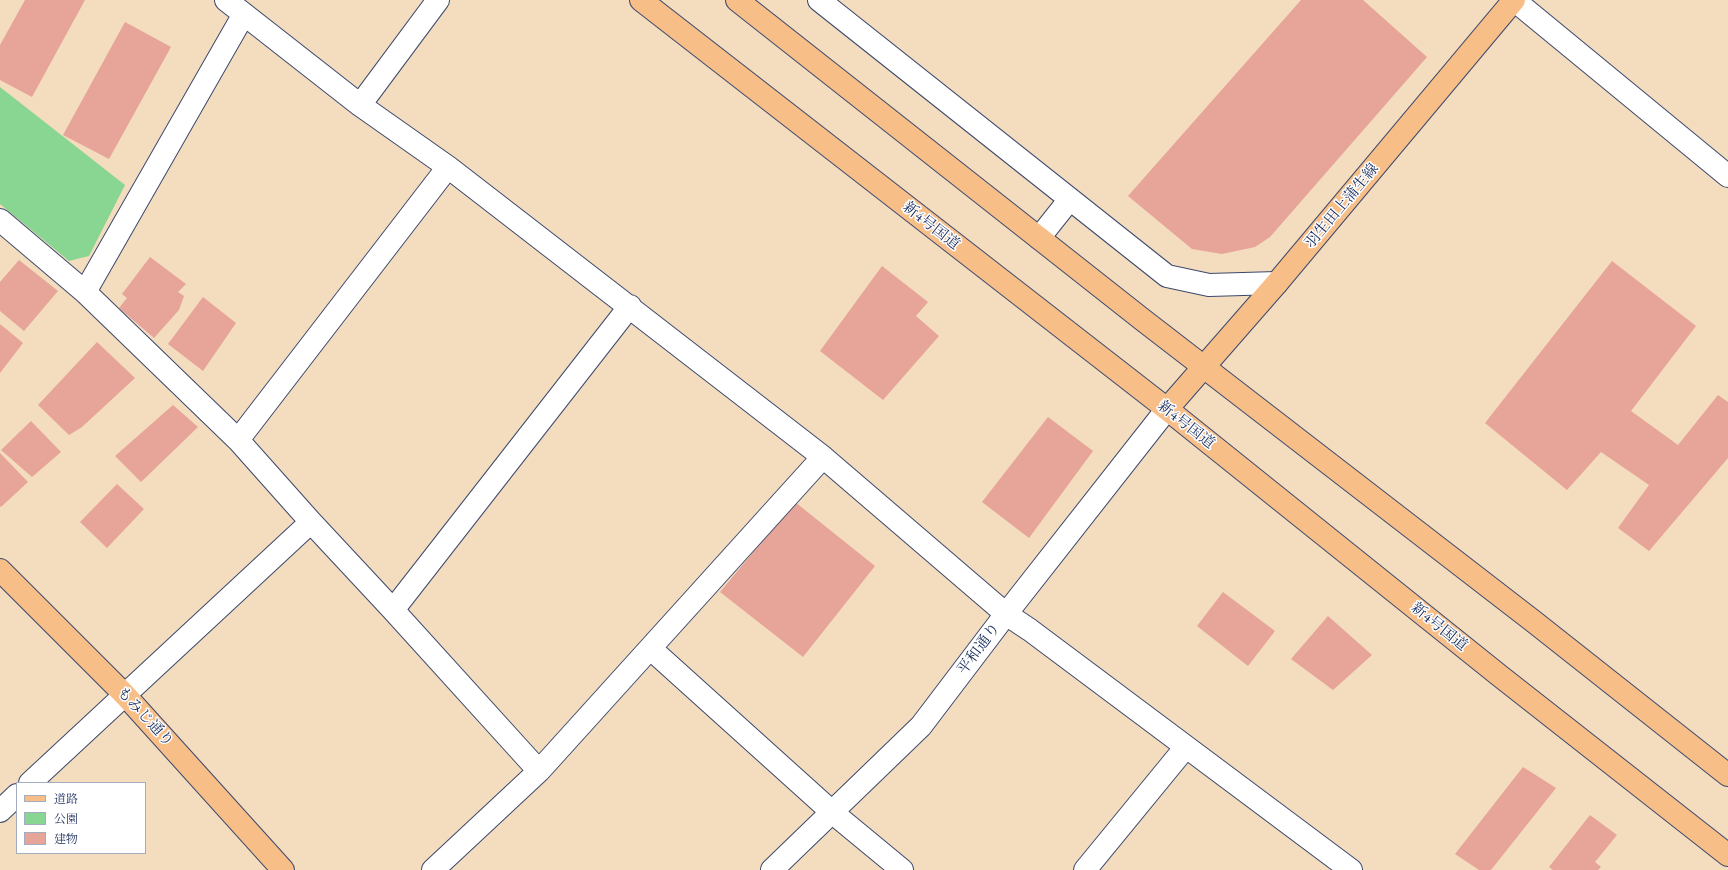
<!DOCTYPE html>
<meta charset="utf-8">
<style>
body{margin:0}
#map{position:relative;width:1728px;height:870px;overflow:hidden;background:#f4dcbe;font-family:"EB Garamond","Noto Serif JP",serif}
canvas{display:block}
.legend{position:absolute;left:16px;top:782px;width:130px;height:72px;box-sizing:border-box;background:#fff;border:1px solid #a4acbf;margin:0;padding:5px 7px;list-style:none;font-size:12px;color:#1b2f5e}
.legend li{display:flex;align-items:center;gap:8px;height:20px}
.legend b{width:20px;border:1px solid #a4acbf}
</style>
<div id="map">
<canvas width="1728" height="870"></canvas>
<ul class="legend">
<li><b style="height:5px;background:#f7be87"></b>道路</li>
<li><b style="height:11px;background:#89d592"></b>公園</li>
<li><b style="height:11px;background:#e7a498"></b>建物</li>
</ul>
</div>
<script>
const context = document.querySelector('canvas').getContext('2d');
context.lineJoin = 'round';
function fillPath(path, color) {
  context.fillStyle = color;
  context.fill(path, 'evenodd');
}
function strokePath(path, color, width, dash) {
  context.strokeStyle = color;
  context.lineWidth = width;
  context.lineCap = dash ? 'butt' : 'round';
  context.setLineDash(dash || []);
  context.stroke(path);
}
function label(font, color, halo, rows, align = 'center') {
  context.font = font + ' "EB Garamond","Noto Serif JP",serif';
  context.lineWidth = 3;
  context.setLineDash([]);
  context.textBaseline = 'middle';
  context.strokeStyle = halo;
  context.fillStyle = color;
  for (const [text, x, y, turn = 0] of rows) {
    context.save();
    context.translate(x, y);
    context.rotate((+turn || 0) * Math.PI / 180);
    context.textAlign = isNaN(turn) ? turn : align;
    if (halo) context.strokeText(text, 0, 0);
    context.fillText(text, 0, 0);
    context.restore();
  }
}
const green = new Path2D(`
 M0 87 125 185 89 256 69 261 0 204Z`);
const building = new Path2D(`
 M25 0H85L32 97 0 80V45Z
 M1301 0H1363L1427 57 1270 237 1255 247 1222 254 1192 249 1128 196Z
 M125 22 171 47 109 159 63 135Z
 M150 257 186 284 178 292 184 296 179 310 154 338 119 308 127 298 122 294Z
 M19 260 58 291 24 331 0 311V282Z
 M1612 261 1696 326 1631 411 1678 445 1718 395 1728 402V458L1649 551 1618 528 1649 485 1601 452 1567 490 1485 423Z
 M882 266 928 302 916 316 939 336 883 400 820 351Z
 M203 297 236 323 203 371 168 344Z
 M0 324 23 343 0 373Z
 M97 342 135 378 82 427 69 435 38 405Z
 M173 405 198 427 141 482 115 456Z
 M1048 417 1093 451 1029 538 982 502Z
 M31 421 61 452 32 477 1 450Z
 M0 453 28 482 1 507 0 506Z
 M117 484 144 509 107 548 80 522Z
 M795 502 875 566 803 657 720 592Z
 M1223 592 1275 631 1248 666 1197 626Z
 M1328 616 1372 655 1333 690 1291 659Z
 M1523 767 1556 788 1491 870H1479L1455 854Z
 M1590 815 1617 835 1595 862 1601 867 1598 870H1553L1549 867Z`);
const minor = new Path2D(`
 M226 0 360 105 448 167 823 457 1006 614 1030 630 1351 870
 M819 0 1167 276 1209 285 1277 283
 M1514 0 1728 176
 M360 105 438 0
 M0 220 85 292 238 440 311 522 393 610 539 771
 M1039 238 1070 199
 M85 292 244 14
 M238 440 448 167
 M393 610 630 306
 M651 649 833 813 902 870
 M30 783 311 522
 M0 811 17 795
 M433 870 539 771 823 457
 M1085 870 1185 748`);
const tertiary = new Path2D(`
 M772 870 921 726 1006 614 1167 409`);
const primary = new Path2D(`
 M1167 409 1277 283 1514 0
 M0 570 125 695 283 870`);
const trunk = new Path2D(`
 M641 0 1167 409 1500 676 1728 855
 M737 0 1143 320 1533 621 1728 775`);
const streetNames = [
 ["羽生田上蒲生線",1342,206,-50],
 ["新4号国道",931,226,38],
 ["新4号国道",1186,425,38],
 ["新4号国道",1439,627,39],
 ["平和通り",979,649,-53],
 ["もみじ通り",145,717,47]
];
fillPath(green, '#89d592');
fillPath(building, '#e7a498');
strokePath(minor, '#3c496c', 24);
strokePath(tertiary, '#3c496c', 24);
strokePath(primary, '#3c496c', 24);
strokePath(trunk, '#3c496c', 24);
strokePath(minor, '#fff', 22);
strokePath(tertiary, '#fff', 22);
strokePath(primary, '#f7be87', 22);
strokePath(trunk, '#f7be87', 22);
label('15px', '#1b2f5e', '#fff', streetNames);
</script>
